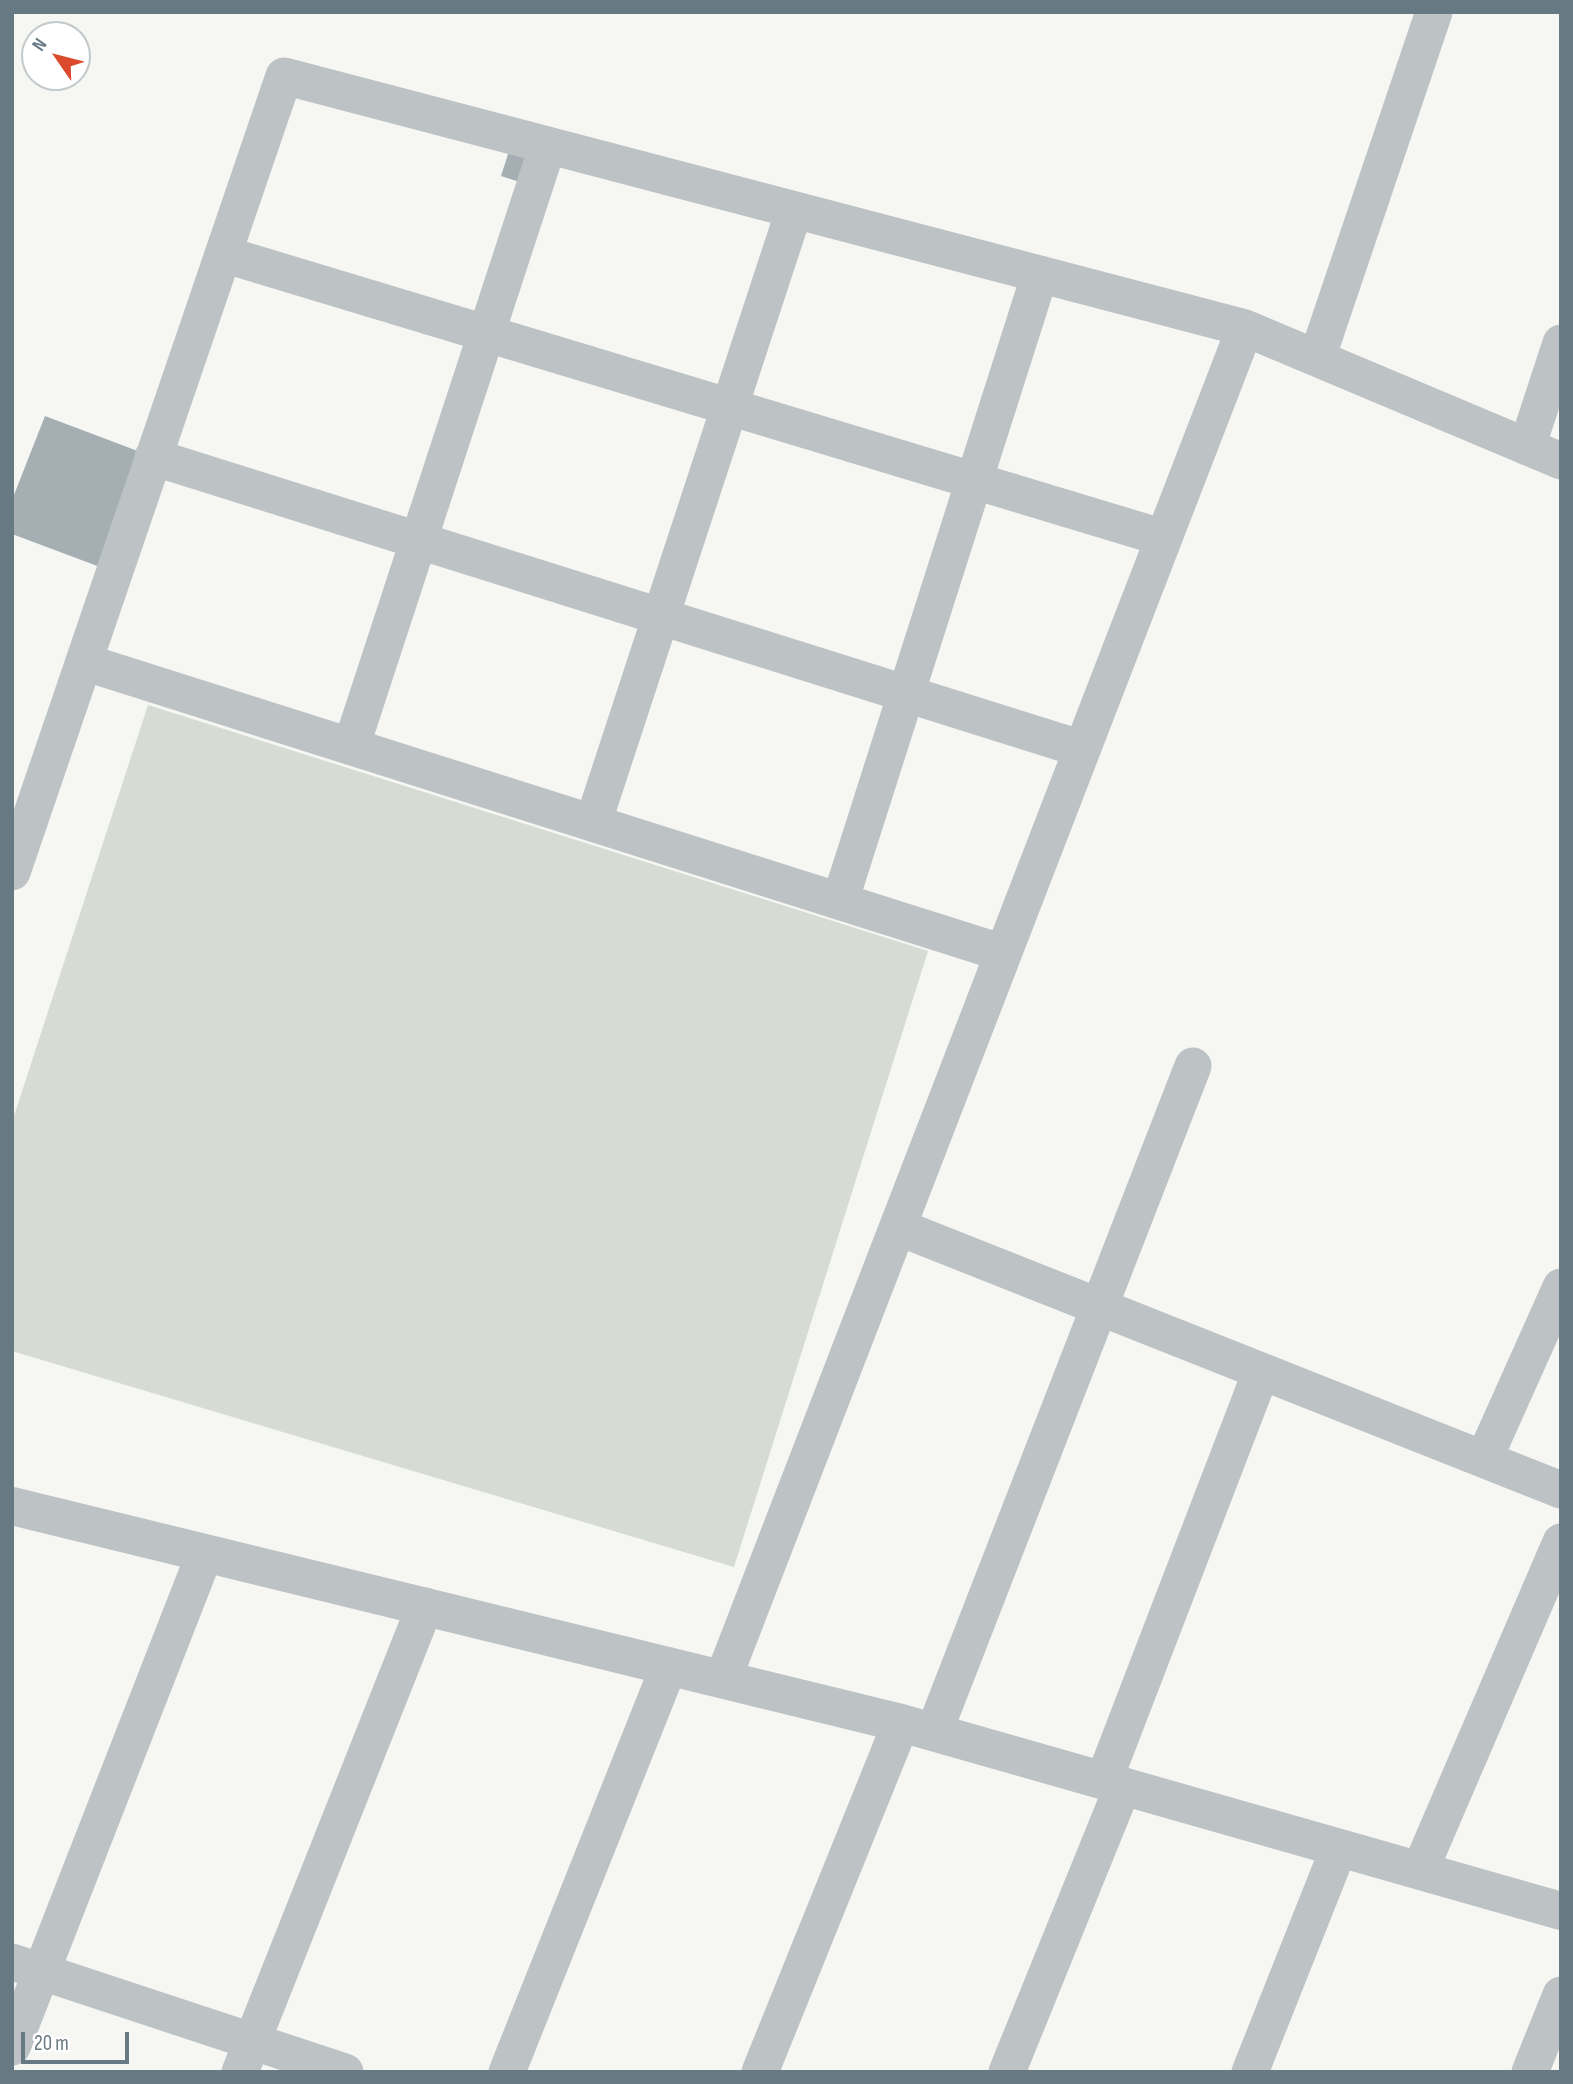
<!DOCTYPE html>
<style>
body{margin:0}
#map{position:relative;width:1573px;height:2084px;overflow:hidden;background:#f6f6f3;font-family:"Sofia Sans Condensed",sans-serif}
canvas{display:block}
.frame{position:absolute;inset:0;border:14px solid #677983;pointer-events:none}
.north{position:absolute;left:21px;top:21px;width:70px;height:70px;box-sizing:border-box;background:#fff;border:2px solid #c2c9cd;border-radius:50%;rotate:305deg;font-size:19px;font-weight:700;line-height:28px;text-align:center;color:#677983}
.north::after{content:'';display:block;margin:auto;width:24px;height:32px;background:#dc4a2e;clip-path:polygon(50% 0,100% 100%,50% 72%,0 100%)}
.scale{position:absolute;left:21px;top:2032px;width:108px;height:32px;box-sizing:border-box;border:4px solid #677983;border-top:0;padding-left:9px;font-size:21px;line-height:24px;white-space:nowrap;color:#677983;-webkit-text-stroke:5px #fff;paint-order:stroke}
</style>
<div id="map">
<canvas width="1573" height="2084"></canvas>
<div class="frame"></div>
<div class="north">N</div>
<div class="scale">20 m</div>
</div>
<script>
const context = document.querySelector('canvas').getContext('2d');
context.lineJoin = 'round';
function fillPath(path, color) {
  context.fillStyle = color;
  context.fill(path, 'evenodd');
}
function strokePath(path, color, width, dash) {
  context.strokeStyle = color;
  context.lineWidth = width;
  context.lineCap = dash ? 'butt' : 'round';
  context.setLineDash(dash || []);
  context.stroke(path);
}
const green = new Path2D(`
 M148 705 928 951 734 1567 12 1351V1122Z`);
const building = new Path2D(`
 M509 151 537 160 529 185 501 176Z
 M45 416 143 453 100 567 12 534V500Z`);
const minor = new Path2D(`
 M223 254 1164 538
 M1317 358 1434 12
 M1527 447 1561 343
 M153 457 1082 749
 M84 662 1003 953
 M351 747 548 145
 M593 823 790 223
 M12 872 284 76 1245 328 1561 461
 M840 901 1040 274
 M898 1227 1561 1490
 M1484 1459 1561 1287
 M723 1679 1245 328
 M934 1732 1193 1066
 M1104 1780 1261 1372
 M1420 1870 1561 1542
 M12 1962 345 2072
 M12 2047 205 1553
 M240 2072 425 1606
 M507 2072 669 1666
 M760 2072 901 1723
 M1007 2072 1123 1786
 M1250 2072 1339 1848
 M1530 2072 1561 1995`);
const tertiary = new Path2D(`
 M12 1506 901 1723 1561 1911`);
fillPath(green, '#d6dbd3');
fillPath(building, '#a5aeb3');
strokePath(minor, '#bdc2c5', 37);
strokePath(tertiary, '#bdc2c5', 38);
</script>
